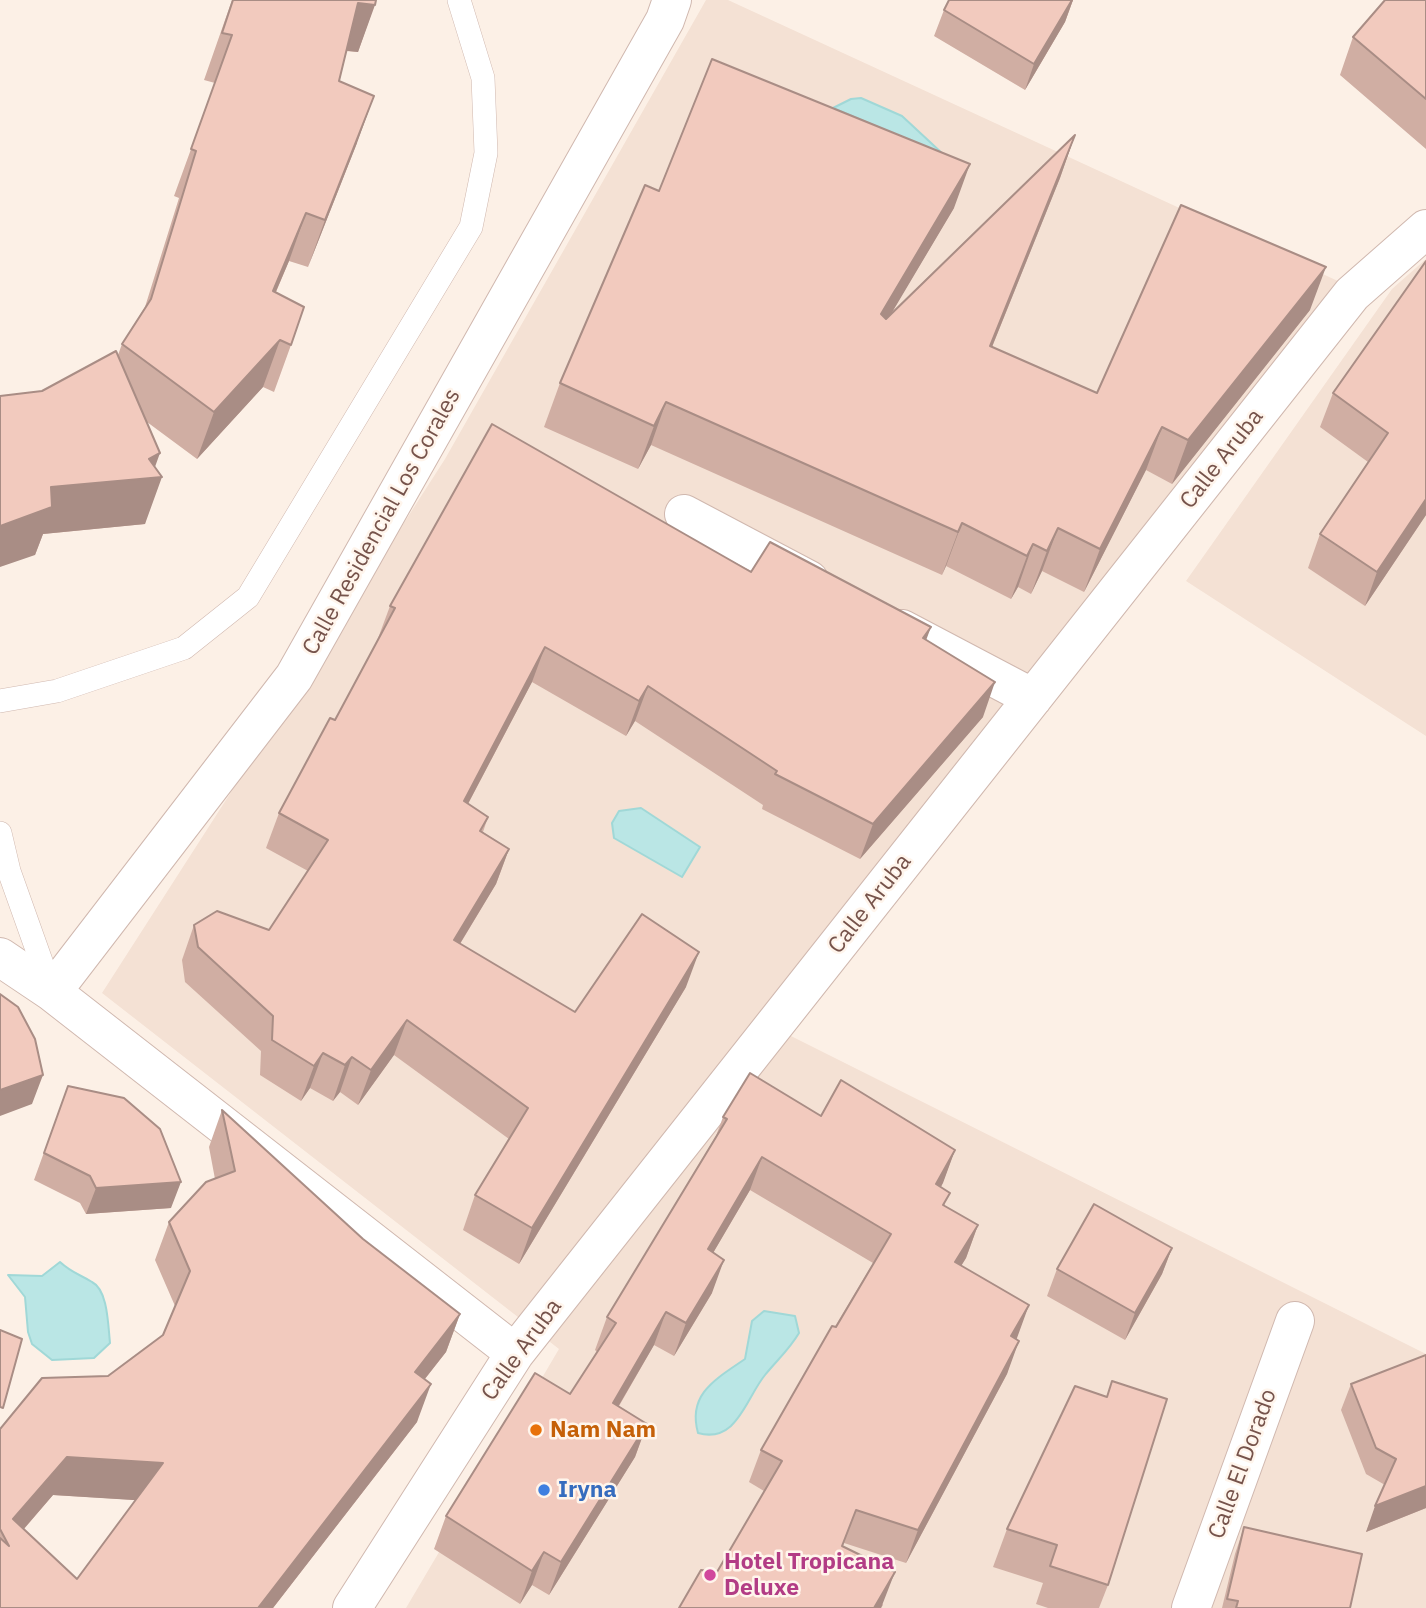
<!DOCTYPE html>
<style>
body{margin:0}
canvas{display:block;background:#fcf0e6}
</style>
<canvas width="1426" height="1608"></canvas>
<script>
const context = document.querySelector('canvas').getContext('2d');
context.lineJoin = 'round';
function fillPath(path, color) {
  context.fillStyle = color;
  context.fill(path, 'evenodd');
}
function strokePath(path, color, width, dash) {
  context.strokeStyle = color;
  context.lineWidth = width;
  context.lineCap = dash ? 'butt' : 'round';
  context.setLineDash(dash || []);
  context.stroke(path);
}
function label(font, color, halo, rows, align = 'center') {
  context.font = font + ' "IBM Plex Sans",sans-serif';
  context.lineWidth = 5;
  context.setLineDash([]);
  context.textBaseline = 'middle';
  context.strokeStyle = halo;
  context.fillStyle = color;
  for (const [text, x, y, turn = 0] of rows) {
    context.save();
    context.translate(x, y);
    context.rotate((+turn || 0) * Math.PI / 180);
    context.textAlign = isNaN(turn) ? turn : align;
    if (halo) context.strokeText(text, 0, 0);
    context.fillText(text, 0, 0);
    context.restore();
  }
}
const residential = new Path2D(`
 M706 0H728L1340 282 761 1021 1426 1354V1608H406L559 1349 102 993 445 459Z
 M1426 259V736L1186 581 1392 289Z`);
const water = new Path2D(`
 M861 98 902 116 944 155 833 108 851 99Z
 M641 808 700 847 682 877 614 838 612 823 619 811Z
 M60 1262C72 1273 79 1274 92 1282 108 1290 108 1325 110 1343L94 1358 52 1360 32 1344 28 1332 25 1297 8 1275 42 1276Z
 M764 1311 795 1316 799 1333C789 1350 777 1360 765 1375 746 1398 737 1444 698 1433 687 1394 716 1379 745 1359L752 1321Z`);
const service = new Path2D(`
 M0 701 57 691 184 648 248 597 471 227 486 153 483 78 459 0
 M0 833 9 871 51 989`);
const minor = new Path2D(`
 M684 514 809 580
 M902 629 1033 698
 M0 957 52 992 515 1353
 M52 992 294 677 665 20 672 0
 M352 1608 515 1353 1352 294 1426 229
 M1191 1608 1295 1321`);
const wall = new Path2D(`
 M232 0H376L358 52 346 51 339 81 357 143 308 267 289 261 276 292 291 345 274 392 263 387 197 459 147 422 155 467 145 524 43 534 35 555 42 391 118 355 122 344 145 307 179 198 174 196 215 83 204 80Z
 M949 0H1073L1065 22 1025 90 934 36 944 10Z
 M1426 0V149L1340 75 1353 37Z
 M1075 135 1060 178 992 347 1097 393 1310 310 1172 484 1146 470 1084 592 1042 571 1031 594 1018 587 1011 599 946 566 942 575 651 445 638 469 544 427 560 383 659 191 954 208 891 313Z
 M1426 261V515L1365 606 1308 568 1320 534 1368 462 1320 427 1333 393Z
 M751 572 926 640 983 717 860 859 762 809 763 805 635 721 626 736 532 682 468 804 488 817 483 832 509 849 496 884 460 944 575 1012 686 987 519 1264 463 1230 475 1195 509 1139 394 1055 358 1105 340 1092 333 1101 310 1088 301 1101 260 1075 261 1051 185 982 182 960 194 925 269 930 308 871 266 848 279 813 335 720 377 641 390 606Z
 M68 1086 171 1208 86 1214 80 1203 34 1180Z
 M222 1110 363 1239 460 1314 446 1352 425 1379 417 1422 273 1608H0V1429L108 1376 163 1335 175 1306 155 1260 169 1222 215 1179 209 1147ZM53 1495 136 1500 77 1579 24 1529Z
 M821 1116 955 1150 941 1187 945 1206 978 1225 966 1258 961 1266 1017 1339 1007 1374 906 1563 844 1543 843 1546 883 1605 881 1608H679L717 1572 764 1491 749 1482 761 1450 873 1263 750 1190 713 1253 712 1293 674 1356 654 1345 619 1406 647 1424 635 1457 549 1595 532 1585 520 1604 434 1549 446 1516 570 1394 597 1352 595 1350 607 1317 716 1136 723 1117Z
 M1172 1248 1162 1274 1125 1340 1047 1296 1057 1269Z
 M1426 1355V1508L1366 1532 1385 1485 1366 1474 1341 1410 1351 1384Z
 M1112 1381 1108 1585 1099 1608H1048L1036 1604 1043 1583 993 1567 1007 1529 1107 1397Z
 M1244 1527 1350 1608H1222L1235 1554Z`);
const shadedWall = new Path2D(`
 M1072 0H1073L1065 22 1025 90 1034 64Z
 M358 3 375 5 358 52 340 50Z
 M374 96 357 143 308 267 325 220Z
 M1075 135 1060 178 975 389 990 346Z
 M970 164 954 208 865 358 881 314Z
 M306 213 289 261 256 338 273 291Z
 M1326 267 1310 310 1172 484 1188 440Z
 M280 340 263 387 197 459 214 412Z
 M666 402 651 445 638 469 654 426Z
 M1162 427 1146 470 1084 592 1100 549Z
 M160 453 151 478 162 477 145 524 43 534 35 555 0 567V526L51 487 149 459Z
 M1426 499V515L1365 606 1377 572Z
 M962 523 946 566 942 575 958 532Z
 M1058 528 1042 571 1031 594 1047 551Z
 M1033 544 1018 587 1011 599 1027 556Z
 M931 627 918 662 923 638Z
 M545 647 532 682 451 836 464 801Z
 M995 682 983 717 860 859 873 824Z
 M648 686 635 721 626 736 639 701Z
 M509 849 496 884 441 975 454 940Z
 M699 952 686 987 519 1264 532 1228Z
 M407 1020 394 1055 358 1105 371 1070Z
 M323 1053 310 1088 301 1101 314 1066Z
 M352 1057 340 1092 333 1101 345 1065Z
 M43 1075 32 1104 0 1116V1090Z
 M955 1150 943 1183 924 1217 936 1184Z
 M762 1157 750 1190 696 1282 708 1249Z
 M181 1182 171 1208 86 1214 96 1188Z
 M978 1225 966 1258 943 1295 955 1262Z
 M1172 1248 1162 1274 1125 1340 1135 1313Z
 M724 1260 712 1293 674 1356 686 1323Z
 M1029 1305 1017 1338 999 1369 1011 1336Z
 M666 1312 654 1345 601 1436 613 1403Z
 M460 1314 446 1352 401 1409 415 1372Z
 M1019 1341 1007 1374 906 1563 918 1530Z
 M431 1384 417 1422 273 1608H258Z
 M647 1424 635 1457 549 1595 561 1562Z
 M67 1457 163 1463 149 1501 53 1495 9 1546 13 1519Z
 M1426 1486V1508L1366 1532 1375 1506Z
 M544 1552 532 1585 520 1604 532 1571Z
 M895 1572 881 1608H874Z`);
const building = new Path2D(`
 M233 0H376L375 5 358 3 339 81 374 96 325 220 306 213 273 291 304 307 291 345 280 340 214 412 122 344 151 299 196 151 191 149 232 35 222 33Z
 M949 0H1072L1034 64 944 10Z
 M1385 0H1426V99L1353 37Z
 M712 59 970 164 881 314 886 319 1075 135 990 346 1097 393 1181 205 1326 267 1188 440 1162 427 1100 549 1058 528 1047 551 1033 544 1027 556 962 523 958 532 666 402 654 426 560 383 645 185 659 191Z
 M1426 261V499L1377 572 1320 534 1388 433 1333 393Z
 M116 351 160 453 149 459 162 477 51 487 52 507 0 526V396L42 391Z
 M492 424 751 572 770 542 931 627 923 638 995 682 873 824 775 774 777 771 648 686 639 701 545 647 464 801 488 817 480 831 509 849 454 940 575 1012 642 914 699 952 532 1228 475 1195 528 1108 407 1020 371 1070 352 1057 345 1065 323 1053 314 1066 272 1040 273 1016 198 947 194 925 217 911 269 930 328 840 279 813 330 718 335 720 395 608 390 606Z
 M0 994 18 1007 35 1039 43 1075 0 1090Z
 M750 1073 821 1116 841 1080 955 1150 936 1184 950 1193 943 1205 978 1225 955 1262 1029 1305 1011 1336 1019 1341 918 1530 856 1510 842 1546 895 1572 874 1608H679L701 1570 717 1572 782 1461 761 1450 832 1326 836 1327 891 1234 762 1157 708 1249 724 1260 686 1323 666 1312 613 1403 647 1424 561 1562 544 1552 532 1571 446 1516 535 1373 570 1394 616 1323 607 1317 727 1119 723 1117Z
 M68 1086 124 1098 160 1129 181 1182 96 1188 90 1176 44 1153Z
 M222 1110 363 1239 460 1314 415 1372 431 1384 258 1608H0V1538L9 1546 0 1529V1429L42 1378 108 1376 163 1335 190 1271 169 1222 206 1182 235 1171ZM67 1457 163 1463 77 1579 13 1519Z
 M1094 1204 1172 1248 1135 1313 1057 1269Z
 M0 1330 22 1339 3 1408 0 1407Z
 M1426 1355V1486L1375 1506 1396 1459 1376 1448 1351 1384Z
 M1112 1381 1167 1399 1108 1585 1050 1566 1057 1545 1007 1529 1075 1386 1107 1397Z
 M1244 1527 1362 1554 1350 1608H1236L1238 1601 1227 1599Z`);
const markers = [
 [536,1430,7,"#e8710a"],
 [544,1490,7,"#3f7fe0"],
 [710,1575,7,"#d1479c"]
];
const streetNames = [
 ["Calle Aruba",1222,459,-52],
 ["Calle Residencial Los Corales",382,522,-61],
 ["Calle Aruba",870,904,-52],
 ["Calle Aruba",522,1350,-54],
 ["Calle El Dorado",1243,1464,-70]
];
const foodNames = [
 ["Nam Nam",550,1430]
];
const shopNames = [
 ["Iryna",558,1490]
];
const hotelNames = [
 ["Hotel Tropicana",724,1562],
 ["Deluxe",724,1588]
];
fillPath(residential, '#f4e1d4');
fillPath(water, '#bae6e5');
strokePath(water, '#a0d8d7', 2);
strokePath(service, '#d0b8af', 24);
strokePath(minor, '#d0b8af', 40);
strokePath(service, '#fff', 23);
strokePath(minor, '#fff', 38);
fillPath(wall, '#d0aea3');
fillPath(shadedWall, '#a98d85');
fillPath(building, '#f2cabe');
strokePath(building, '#a98d85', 2);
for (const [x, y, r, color] of markers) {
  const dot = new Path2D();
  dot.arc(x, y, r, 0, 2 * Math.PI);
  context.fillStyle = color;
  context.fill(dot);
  strokePath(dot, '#fff5ec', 2.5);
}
label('23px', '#76534b', '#fff5ec', streetNames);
label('bold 23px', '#c56008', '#fff5ec', foodNames, 'left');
label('bold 23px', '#366cbe', '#fff5ec', shopNames, 'left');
label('bold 23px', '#b23c85', '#fff5ec', hotelNames, 'left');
</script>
